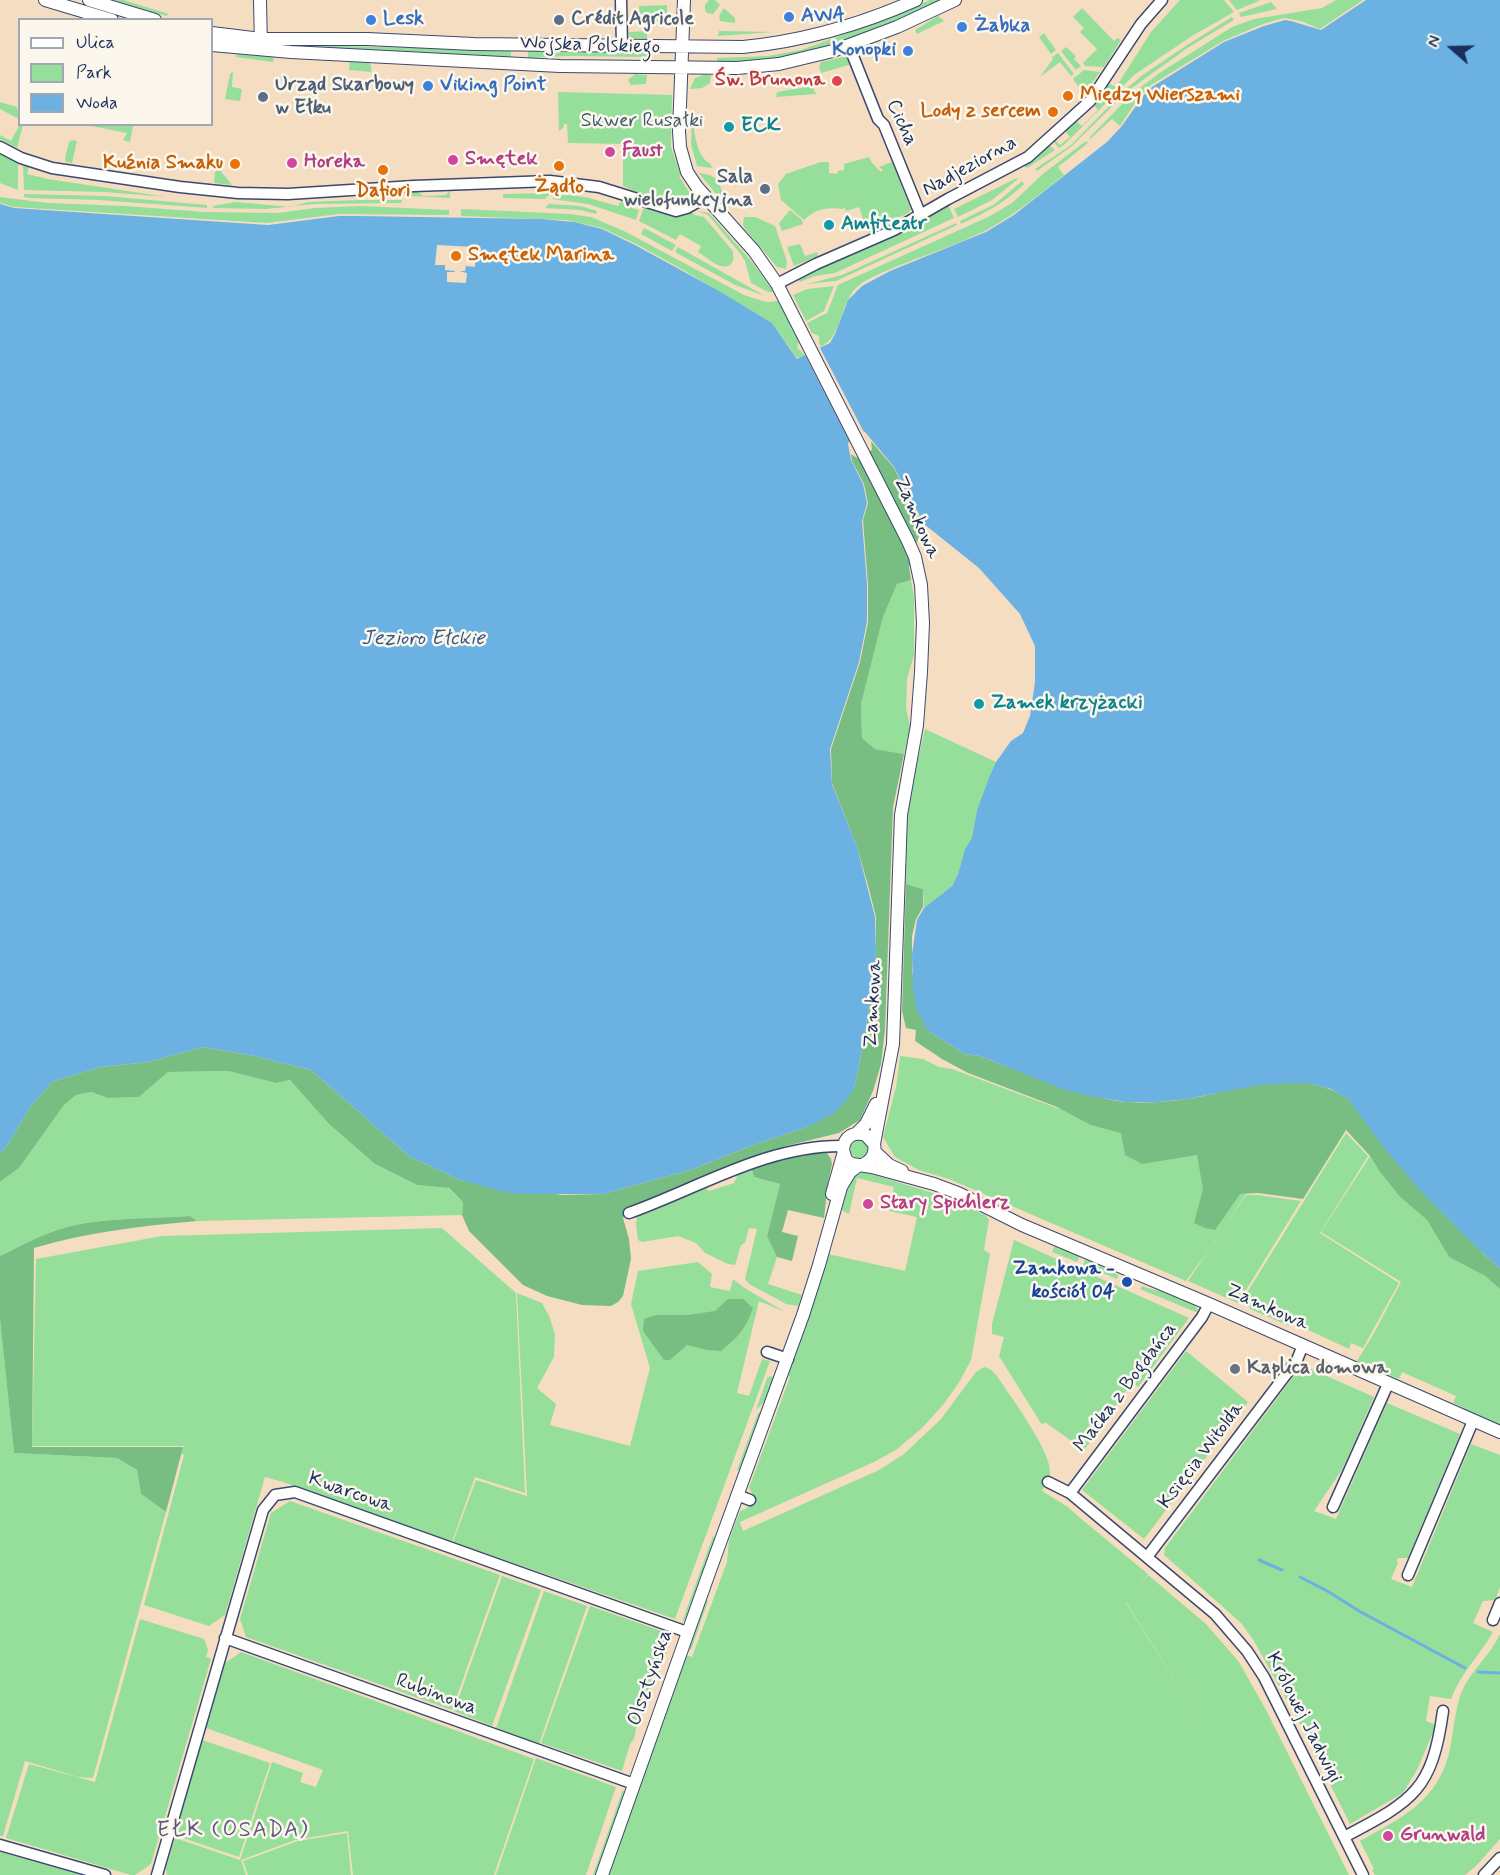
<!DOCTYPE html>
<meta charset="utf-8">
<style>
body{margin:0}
#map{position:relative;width:1500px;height:1875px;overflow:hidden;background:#f5ddc2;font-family:Mynerve,sans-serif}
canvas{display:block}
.legend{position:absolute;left:18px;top:18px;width:195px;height:108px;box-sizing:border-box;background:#fbf7ec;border:2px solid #a1a7b3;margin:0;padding:8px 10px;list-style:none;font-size:18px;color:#1b2f5e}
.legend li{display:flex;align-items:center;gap:12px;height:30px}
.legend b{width:30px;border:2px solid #a1a7b3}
.north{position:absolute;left:1422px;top:18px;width:60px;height:60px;-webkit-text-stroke:4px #fbf7ec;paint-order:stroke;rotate:290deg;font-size:16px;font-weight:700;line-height:24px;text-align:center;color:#1b2f5e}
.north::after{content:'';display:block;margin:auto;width:21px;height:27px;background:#1b2f5e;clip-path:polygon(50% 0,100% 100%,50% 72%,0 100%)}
</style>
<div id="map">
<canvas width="1500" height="1875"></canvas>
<ul class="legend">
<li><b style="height:8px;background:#fff"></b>Ulica</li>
<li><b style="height:16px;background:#95df9b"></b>Park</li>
<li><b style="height:16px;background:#6bb1e1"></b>Woda</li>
</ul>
<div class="north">N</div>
</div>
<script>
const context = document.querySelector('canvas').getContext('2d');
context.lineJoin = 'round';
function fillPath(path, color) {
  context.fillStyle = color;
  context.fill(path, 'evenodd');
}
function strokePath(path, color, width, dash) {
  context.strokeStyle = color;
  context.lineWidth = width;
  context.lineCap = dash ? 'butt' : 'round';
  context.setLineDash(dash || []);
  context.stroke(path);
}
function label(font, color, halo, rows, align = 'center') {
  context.font = font + ' Mynerve,sans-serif';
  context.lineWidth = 5;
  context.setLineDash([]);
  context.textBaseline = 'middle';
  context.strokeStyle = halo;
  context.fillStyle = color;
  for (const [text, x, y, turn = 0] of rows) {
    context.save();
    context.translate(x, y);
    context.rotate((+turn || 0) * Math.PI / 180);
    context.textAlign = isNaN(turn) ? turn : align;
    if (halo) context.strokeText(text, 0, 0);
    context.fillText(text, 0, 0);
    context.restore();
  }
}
const green = new Path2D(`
 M110 0H123L169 14 166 16Z
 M709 0H715L720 5 713 14 707 13 705 10V5Z
 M930 0H942C893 23 840 47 786 57 763 61 740 62 717 63V58L768 56 801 50 875 23Z
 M1180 0H1224L1234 12 1192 36 1134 75 1065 144 1059 148 1053 141 1055 140 1060 145 1070 137 1065 131 1076 121 1082 126 1098 110 1093 104 1108 83 1116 87 1151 32Z
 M1229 0H1261L1237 10Z
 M1336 0H1363L1320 29 1301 21 1284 18 1263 24 1223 41 1151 85 1135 103 1120 126 1112 119 1090 139 1089 138 1133 93 1161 72 1232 27 1254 19 1322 8Z
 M1271 2 1277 9 1241 17 1239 13Z
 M667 5V21L639 23V6Z
 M1082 8 1114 41 1118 38 1121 40 1104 67 1085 66 1083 63 1097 49 1080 32 1084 28 1073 17Z
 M723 9H725L735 18V23L720 21 719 16Z
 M938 16 944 21 917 34 915 30Z
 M1232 17 1234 20 1189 47 1129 90 1072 146 1037 171 1035 169 1071 145 1127 88 1144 74 1187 45Z
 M647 31V39L631 38 628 32Z
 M719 31 774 32 718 36Z
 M1044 33 1056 50 1051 54 1039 37Z
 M299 45 511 50V58L422 52 298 47Z
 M1066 47 1076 56 1074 59 1081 66 1076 70 1061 51Z
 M528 50 647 52V57L568 56 528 58Z
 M1058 53 1074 74 1071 76 1060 62 1040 77 1053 59 1052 57Z
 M237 54 274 57 273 62 236 57Z
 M848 56 852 64 821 73 819 67 821 62Z
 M350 61 369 62 371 66V72L349 70Z
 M1084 70 1100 72 1084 94 1073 79Z
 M233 71 232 87 242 89 240 101 225 99 230 74Z
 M635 74 647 75 646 84 631 85 628 80Z
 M703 75H711L710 83 702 88 690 89 695 78Z
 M812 86 816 94 776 97 777 92Z
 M558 92 672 95 671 147 681 175 679 176 690 194C681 213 638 192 623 186V144L568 143 567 124H564L563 128 559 131Z
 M0 102 17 107 19 119 0 109Z
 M692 120C695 134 697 158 711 164L712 168 697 166 691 144Z
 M20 124 23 125 17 148 0 139V135L11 141Z
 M127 124 133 126 130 142 123 140 127 133 86 125Z
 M72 140 77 141 72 163 66 162 65 158 69 142Z
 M1086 141 1088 143 1058 167 1064 175C1039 195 1013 216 985 231 960 243 934 252 908 262 893 268 876 274 862 283 838 299 845 334 821 347L819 342V336L812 333 807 323 827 313 838 285 990 216 1012 203 1044 173Z
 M1049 145 1055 150 1027 168 1024 166Z
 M0 153 18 162V190L0 183Z
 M869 157 872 163 881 172 883 170 879 167 892 162 911 210 908 213 868 233 859 207 846 211 844 207 843 209C828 207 816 208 804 220L781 200 778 184 786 174 821 162H829V173L837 174 838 171 844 170V164Z
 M23 164 29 166 27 174 48 179 167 197 105 192 24 190Z
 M219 169 232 185 214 183 215 172Z
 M699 173C722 175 720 186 725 205Z
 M1017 178 1018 179 992 200 958 217 954 209Z
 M1022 181 1024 184C1006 202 985 213 961 224L960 221 995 204Z
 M450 190V198L368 194 418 192 423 196 446 195Z
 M551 193 545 199 503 198V194Z
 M24 194 105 196 207 205V208L99 200 30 198 24 197Z
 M558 194 585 197 618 206 620 202 625 200 633 203 632 208 639 210 636 220 588 204 552 199Z
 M0 197 48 203 126 206 205 212 278 213 315 208 360 206 449 210V215L339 214 267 223 14 207 0 203Z
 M360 200H402L401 203 314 204 266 209 213 208V206L235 202 291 207 308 202Z
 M549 204 580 206 597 211 596 214 580 210 545 208Z
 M948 204 954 218 835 273 815 276 800 282 798 278 896 234Z
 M644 207C661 212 674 217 691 212L695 215 704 217 732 250C736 259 732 269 721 266 713 264 705 256 698 252L701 246 680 234 676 240 639 221Z
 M461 209 570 214 591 217 624 231 744 295 766 302 778 301 799 340 797 348 802 352 805 356 797 358 772 323 678 267 636 244 602 228 566 220 461 216Z
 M790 210 802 220 803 224 782 231 779 223Z
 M697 211 709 213 752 262 774 292H768L751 283 745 261 739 252 708 215Z
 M744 217H755L775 226 787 261 786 269 777 267 745 229 743 225Z
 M956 223 957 225 836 281 807 284 842 275Z
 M644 228 676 245 672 251 641 234Z
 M800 244 805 256 817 252 818 256 794 266 787 247Z
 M678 247 765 296 735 285 675 252Z
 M834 286 824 311 806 321 793 295 807 289Z
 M911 580 914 598V655L907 679 906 708 910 726 904 754 875 749 862 738 861 704 883 617 897 584Z
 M925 729 996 762 977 810 972 839 965 849 958 874 952 886 924 908 923 889 906 884 905 856 907 806Z
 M900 1056 923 1059 939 1067 952 1069 1057 1108 1104 1120 1299 1112 1214 1243 1186 1281 949 1179 919 1170 895 1157 883 1137 896 1087Z
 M228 1071 276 1083 290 1080 329 1124 375 1164 417 1185 448 1188 463 1202 462 1215 197 1221 190 1216C151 1219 101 1217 64 1228 42 1234 21 1246 0 1256V1182L19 1168 64 1105 76 1095 91 1092 108 1098 139 1097 168 1072Z
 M1346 1133 1368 1156 1320 1233 1399 1283 1363 1348 1351 1343 1349 1349 1291 1322 1289 1326 1250 1309 1248 1304H1240Z
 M850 1149a9 9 0 1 1 18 0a9 9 0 1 1-18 0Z
 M1370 1156 1380 1172 1400 1197 1427 1220 1449 1257 1485 1276 1500 1289V1427L1464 1411V1408L1453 1403 1456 1396 1402 1372 1399 1379 1357 1361 1374 1333 1401 1282 1321 1232Z
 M751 1167 754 1177 780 1184 767 1236 777 1257 768 1284 802 1295 798 1306 786 1304 749 1284 745 1279 757 1229 749 1228 745 1243 741 1245 735 1265 728 1264 705 1253 696 1243 678 1236 642 1242 638 1240 636 1224 637 1217 645 1211 704 1186 709 1191 734 1183 738 1174Z
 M865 1172 949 1198 985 1215 989 1220 984 1250 990 1254 971 1360 960 1381 943 1405 922 1428 896 1450 874 1462 740 1522 743 1531 879 1470 904 1454 941 1419 976 1372 984 1367 990 1369 997 1376C1010 1396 1053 1453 1050 1474 1049 1480 1044 1486 1042 1491L1068 1507 1079 1517 1148 1574 1136 1590 1148 1575 1206 1624 1239 1662 1266 1710 1349 1875H608L685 1655 692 1657 727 1562 729 1540 740 1511 747 1508 752 1493 749 1488 790 1377 787 1375 828 1254 905 1271 917 1217 889 1211 894 1187 857 1178 849 1214 842 1210C841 1195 847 1173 865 1172ZM1126 1602 1201 1722 1126 1603Z
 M1246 1195H1257L1301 1201 1238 1303 1188 1281Z
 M442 1228 516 1293 525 1493 475 1477 452 1542 283 1482 265 1477 225 1615 209 1626 144 1605 184 1455 181 1454 183 1447 186 1446H32L36 1259 162 1236Z
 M1014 1240 1189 1318 1138 1387 1132 1383 1084 1450 1045 1422 1042 1425 999 1356 1004 1337 992 1334V1324Z
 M1055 1245 1080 1255 1077 1262 1052 1252Z
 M1086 1258 1118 1275 1117 1279 1083 1265Z
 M698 1262 712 1274 710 1287 730 1291 733 1279 743 1287 785 1312 759 1301 737 1393 749 1396 762 1359 770 1361 675 1619 453 1542 476 1480 527 1496 517 1293 542 1303 550 1318 555 1335 554 1357 537 1388 556 1404 550 1425 630 1446 650 1368 631 1304 638 1271Z
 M1142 1286C1159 1293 1185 1292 1197 1308L1198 1313 1140 1289Z
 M0 1319 14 1453 117 1458 137 1470 141 1494 166 1512 93 1778 78 1777 25 1761 3 1836H0Z
 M1186 1351 1248 1402 1144 1539 1082 1490Z
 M1302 1365 1374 1397 1343 1468 1314 1511 1336 1519 1387 1403 1460 1434 1408 1558H1398L1397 1561 1398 1563 1391 1579 1412 1587 1471 1444 1500 1455V1587L1495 1600 1483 1601 1473 1623 1493 1632C1480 1655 1460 1674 1451 1699L1430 1696 1426 1721 1436 1725 1418 1768 1403 1793 1350 1824 1298 1720 1254 1641 1242 1624 1231 1614 1164 1555 1165 1548Z
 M771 1376 775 1378 767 1399 756 1410 767 1378Z
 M763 1411 741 1470H737L758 1413Z
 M290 1501 500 1575 452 1710 246 1637 240 1619 271 1513Z
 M713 1536 716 1539 688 1616 682 1622Z
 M502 1576 541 1590 492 1726 454 1711Z
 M544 1591 587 1606 539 1744 496 1728Z
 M707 1600 708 1601 691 1650 687 1649 697 1620Z
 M590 1606 670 1634 664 1651 667 1652 646 1700 636 1729 634 1739 630 1744 622 1771 541 1743Z
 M140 1619 204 1639 208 1650 206 1657 211 1659 151 1864 135 1875H131L6 1838 29 1764 95 1782Z
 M1500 1634V1839L1476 1866 1465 1875H1375L1372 1870 1374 1869 1360 1841C1401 1818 1439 1801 1450 1749 1453 1734 1456 1704 1462 1691 1471 1670 1491 1655 1500 1634Z
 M241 1652 534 1759 494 1875H353L348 1831 295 1840 241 1860 246 1875H167L166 1868 175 1838 240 1860 272 1762 303 1773 300 1782 316 1787 323 1770 206 1728 225 1663Z
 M202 1740 270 1763 239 1857 174 1835Z
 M536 1758 616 1787 586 1875H496Z
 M623 1789 625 1797 597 1875H593Z
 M347 1833 351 1875H248L243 1861 298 1841Z
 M0 1852 81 1875H0Z`);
const forest = new Path2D(`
 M871 441 894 468 923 524 909 567 911 580 897 584 883 617 861 704 862 738 875 749 904 754 893 807 885 1029 881 1064 873 1091 860 1120 839 1133 786 1146 728 1167 629 1208 623 1218 629 1239 631 1259 623 1296 618 1302 611 1306 582 1305 547 1296 523 1285 469 1231 462 1215 463 1202 449 1188 417 1185 375 1164 329 1124 290 1080 276 1083 228 1071 168 1072 139 1097 108 1098 91 1092 76 1095 64 1105 19 1168 0 1182V1153L6 1147 31 1106 52 1082 100 1067 148 1062 203 1047 254 1056 311 1070 409 1156 460 1180 562 1195 603 1194 690 1170 753 1145 807 1127 854 1089 865 1035 876 952V917L869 889 857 847 832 783 831 749 860 662 868 622V585L863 520 868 503 864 484 852 461 851 454 857 458 872 450Z
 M906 884 923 889V907L916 919 912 936V972L927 1030 965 1054 980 1056C1004 1066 1028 1074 1053 1083 1077 1091 1101 1100 1127 1102 1147 1103 1167 1102 1186 1099 1237 1091 1298 1066 1345 1097 1362 1108 1374 1136 1387 1151 1422 1193 1460 1232 1500 1269V1289L1485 1276 1449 1257 1427 1220 1400 1197 1380 1172 1370 1156 1346 1130 1303 1199 1258 1193 1240 1194 1215 1230 1205 1228 1194 1223 1203 1189 1197 1155 1142 1164 1125 1155 1121 1133 1091 1125 1057 1107 968 1073 942 1059 915 1041 916 1030 906 1028 902 1011Z
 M806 1152 827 1153 831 1159 832 1164 828 1182 824 1218 788 1210 782 1232 798 1236 792 1261 777 1257 767 1236 780 1184 754 1177 751 1167Z
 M190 1216 197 1221C142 1226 87 1232 34 1248L32 1447H183L166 1512 141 1494 137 1470 117 1458 14 1453 0 1319V1256C21 1246 42 1234 64 1228 101 1217 151 1219 190 1216Z
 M728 1299H743L753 1308C745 1330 739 1336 721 1351L707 1350 687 1345 670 1360H664L643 1331 644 1319 656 1315H688L715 1311Z`);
const water = new Path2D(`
 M1366 0H1500V1269L1464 1235 1420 1190 1385 1149 1348 1099 1331 1089 1313 1084 1297 1083 1258 1085 1187 1099 1158 1102H1126L1095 1097 1065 1090 980 1056 965 1054 927 1030 917 1010 913 989 912 954 917 920 924 908 952 886 958 874 965 849 972 838 977 810 989 778 996 762 1011 741 1023 733 1030 716 1035 682V646L1020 614 979 568 924 524 894 467 865 432H856L851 437 848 444 851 460 863 484 867 503 862 521 867 585V621L859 662 830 749 832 784 857 847 875 917 876 952 865 1035 854 1089 845 1102 834 1113 807 1127 753 1145 690 1170 603 1194H519L501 1191 460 1180 409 1156 311 1070 254 1056 203 1047 148 1062 100 1067 52 1082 31 1106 6 1147 0 1153V204L14 208 268 225 339 216H358L541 219 574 222 602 229 635 245 719 291 772 323 797 359 830 343 835 334 848 300 862 286 890 271 986 232 1014 215 1107 142 1121 127 1144 95 1152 87 1224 42 1264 26 1285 20 1291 21 1321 30Z`);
const pier = new Path2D(`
 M437 245 476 247 475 267 466 266 465 271H459L467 273 466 283 447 282V272H454L455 271 445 270V265H435Z
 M819 346 866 436 864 435H857L853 439 852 446 804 353Z`);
const stream = new Path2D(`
 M1259 1560 1282 1570
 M1300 1577 1329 1592 1359 1611 1465 1668
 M1478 1672 1500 1673`);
const minor = new Path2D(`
 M621 0 622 45
 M849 46 878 119 884 125 921 216
 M0 147 21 158 52 168 180 187 238 193 288 194 414 186 550 181 599 187 676 211 687 208 706 197
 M777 284 816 264 894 230 948 199 1028 157 1090 101 1141 24 1162 0
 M629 1213C699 1188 767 1145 843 1146
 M767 1352 788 1359
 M1048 1482 1070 1493 1215 1614 1247 1651 1264 1677 1363 1875
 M1070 1493 1202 1317 1209 1304
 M737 1495 750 1500
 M1333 1507 1388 1384
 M1147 1557 1297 1360 1303 1345
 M1408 1575 1473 1421
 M1493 1620 1500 1603
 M225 1638 634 1784
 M1344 1837C1412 1801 1432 1792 1443 1711
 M0 1845 105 1875
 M157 1875 263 1510 275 1495 295 1492 687 1632
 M1484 1875 1500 1858`);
const tertiary = new Path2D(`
 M45 0 112 20
 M89 0 155 20
 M260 0 261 47
 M684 0 679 131 680 147 687 172 697 187 754 251 777 284 908 541 915 557 921 585 923 623 921 672 917 725 901 815 893 1044 874 1144
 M212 33 261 39H367L474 44 743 47C804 41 860 25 916 0
 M212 45 291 52 560 66 737 68 779 64 833 51 897 27 955 0
 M857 1133 866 1124 876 1104
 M875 1152 889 1165 902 1171
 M862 1165C872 1161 876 1154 874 1144L866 1135C853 1131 844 1137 843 1150L846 1160 852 1164 872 1167 934 1184 958 1193 1022 1225 1209 1304 1500 1432
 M832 1194 843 1155
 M602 1875 709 1573 803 1315 819 1265 841 1187 850 1172 858 1166`);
const markers = [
 [789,17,6,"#3f7fe0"],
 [371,20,6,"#3f7fe0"],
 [559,20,6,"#5c6f8a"],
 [962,27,6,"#3f7fe0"],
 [908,51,6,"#3f7fe0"],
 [837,81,6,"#e0444e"],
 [428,86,6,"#3f7fe0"],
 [1068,96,6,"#e8710a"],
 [263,97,6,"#5c6f8a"],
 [1053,112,6,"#e8710a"],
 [729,127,6,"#0f9aa8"],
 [610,152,6,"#d1479c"],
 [453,160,6,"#d1479c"],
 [292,163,6,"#d1479c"],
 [235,164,6,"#e8710a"],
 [559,166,6,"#e8710a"],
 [383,170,6,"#e8710a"],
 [765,189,6,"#5c6f8a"],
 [829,225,6,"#0f9aa8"],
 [456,256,6,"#e8710a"],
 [979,704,6,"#0f9aa8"],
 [868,1204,6,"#d1479c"],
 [1127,1282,6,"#1a4fb4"],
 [1235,1369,6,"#6b7280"],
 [1388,1836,6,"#d1479c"]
];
const shopNames = [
 ["AWA",801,17],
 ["Lesk",383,20],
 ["Żabka",974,27],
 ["Konopki",896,51,"right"],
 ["Viking Point",440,86]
];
const serviceNames = [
 ["Crédit Agricole",571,20],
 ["Urząd Skarbowy",275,86],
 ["w Ełku",275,109],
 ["Sala",753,178,"right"],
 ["wielofunkcyjna",753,201,"right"]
];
const streetNames = [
 ["Wojska Polskiego",590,46,2],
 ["Cicha",901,123,65],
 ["Nadjeziorna",970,167,-29],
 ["Zamkowa",916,518,66],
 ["Zamkowa",874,1004,-87],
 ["Zamkowa",1267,1308,24],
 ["Maćka z Bogdańca",1126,1388,-53],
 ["Księcia Witolda",1202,1456,-53],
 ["Kwarcowa",350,1493,19],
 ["Olsztyńska",651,1678,-71],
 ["Rubinowa",436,1695,20],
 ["Królowej Jadwigi",1303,1718,63]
];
const healthNames = [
 ["Św. Brunona",825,81]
];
const foodNames = [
 ["Między Wierszami",1080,96],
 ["Lody z sercem",1041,112,"right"],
 ["Kuźnia Smaku",223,164,"right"],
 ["Żądło",559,188,"center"],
 ["Dafiori",383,192,"center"],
 ["Smętek Marina",468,256]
];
const parkNames = [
 ["Skwer Rusałki",642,122]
];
const cultureNames = [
 ["ECK",741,127],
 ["Amfiteatr",841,225],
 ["Zamek krzyżacki",991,704]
];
const hotelNames = [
 ["Faust",622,152],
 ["Smętek",465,160],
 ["Horeka",304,163],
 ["Stary Spichlerz",880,1204],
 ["Grunwald",1400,1836]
];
const transitNames = [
 ["Zamkowa -",1115,1270],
 ["kościół 04",1115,1293]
];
const worshipNames = [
 ["Kaplica domowa",1247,1369]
];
const waterNames = [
 ["Jezioro Ełckie",423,640]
];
const quarterNames = [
 ["EŁK (OSADA)",233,1831]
];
fillPath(green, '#95df9b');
fillPath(forest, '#78be83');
fillPath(water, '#6bb1e1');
fillPath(pier, '#f5ddc2');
strokePath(stream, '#6bb1e1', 3);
strokePath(minor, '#3c496d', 13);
strokePath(tertiary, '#3c496d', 14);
strokePath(minor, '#fff', 10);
strokePath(tertiary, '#fff', 12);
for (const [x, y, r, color] of markers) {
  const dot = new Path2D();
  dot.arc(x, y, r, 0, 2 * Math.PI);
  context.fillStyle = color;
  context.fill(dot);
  strokePath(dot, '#fbf7ec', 2);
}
label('bold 20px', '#366cbe', '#fbf7ec', shopNames, 'left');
label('bold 20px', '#4e5e75', '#fbf7ec', serviceNames, 'left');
label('20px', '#1b2f5e', '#fbf7ec', streetNames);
label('bold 20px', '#be3a42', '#fbf7ec', healthNames, 'right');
label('bold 20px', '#c56008', '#fbf7ec', foodNames, 'left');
label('20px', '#3a5b6d', '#fbf7ec', parkNames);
label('bold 20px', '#0d838f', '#fbf7ec', cultureNames, 'left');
label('bold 20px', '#b23c85', '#fbf7ec', hotelNames, 'left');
label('bold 20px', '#164399', '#fbf7ec', transitNames, 'right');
label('bold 20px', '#5b616d', '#fbf7ec', worshipNames, 'left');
label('italic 21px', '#335685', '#fbf7ec', waterNames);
context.letterSpacing = '1.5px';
label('22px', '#5f5982', '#fbf7ec', quarterNames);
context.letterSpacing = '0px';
</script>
